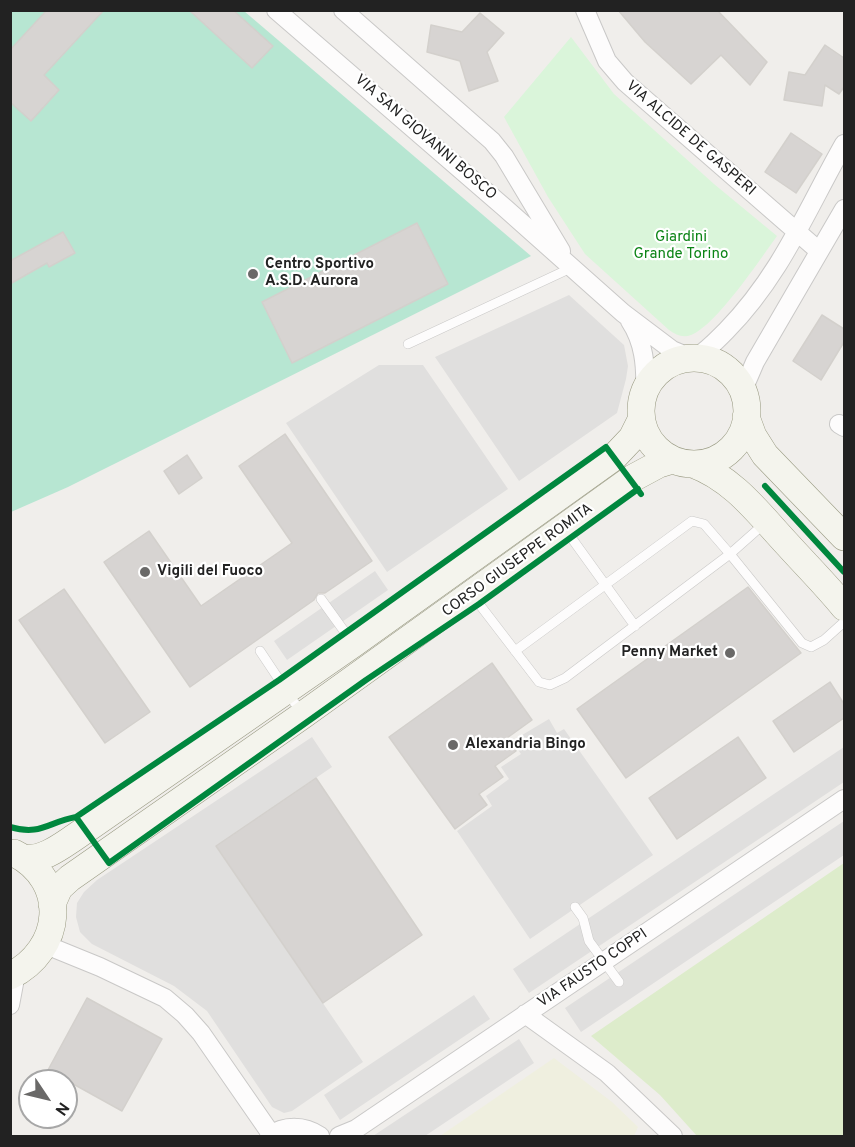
<!DOCTYPE html>
<style>
body{margin:0}
#map{position:relative;width:855px;height:1147px;overflow:hidden;background:#f0eeeb;font-family:Overpass,sans-serif}
canvas{display:block}
.frame{position:absolute;inset:0;border:12px solid #222;pointer-events:none}
.north{position:absolute;left:18px;top:1069px;width:60px;height:60px;box-sizing:border-box;background:#fff;border:2px solid #a7a7a7;border-radius:50%;rotate:125deg;font-size:16px;font-weight:700;line-height:24px;text-align:center;color:#222}
.north::after{content:'';display:block;margin:auto;width:21px;height:27px;background:#6a6968;clip-path:polygon(50% 0,100% 100%,50% 72%,0 100%)}
</style>
<div id="map">
<canvas width="855" height="1147"></canvas>
<div class="frame"></div>
<div class="north">N</div>
</div>
<script>
const context = document.querySelector('canvas').getContext('2d');
context.lineJoin = 'round';
function fillPath(path, color) {
  context.fillStyle = color;
  context.fill(path, 'evenodd');
}
function strokePath(path, color, width, dash) {
  context.strokeStyle = color;
  context.lineWidth = width;
  context.lineCap = dash ? 'butt' : 'round';
  context.setLineDash(dash || []);
  context.stroke(path);
}
function label(font, color, halo, rows, align = 'center') {
  context.font = font + ' Overpass,sans-serif';
  context.lineWidth = 4.5;
  context.setLineDash([]);
  context.textBaseline = 'middle';
  context.strokeStyle = halo;
  context.fillStyle = color;
  for (const [text, x, y, turn = 0] of rows) {
    context.save();
    context.translate(x, y);
    context.rotate((+turn || 0) * Math.PI / 180);
    context.textAlign = isNaN(turn) ? turn : align;
    if (halo) context.strokeText(text, 0, 0);
    context.fillText(text, 0, 0);
    context.restore();
  }
}
const farmland = new Path2D(`
 M554 1058 612 1102 638 1127 634 1136H440Z`);
const grass = new Path2D(`
 M844 863V1136H697L660 1095 591 1036Z`);
const park = new Path2D(`
 M571 37 614 94 714 184 777 236C761 258 716 326 691 335 683 338 676 335 669 330L585 254 548 197 504 117Z`);
const pitch = new Path2D(`
 M11 11H244L531 256 68 487 11 512Z`);
const parking = new Path2D(`
 M569 295 624 345 628 366 626 379 617 413 519 481 435 357Z
 M379 365H423L508 489 387 572 286 423Z
 M375 571 388 590 287 660 274 641Z
 M549 719 557 733 564 729 653 855 530 939 457 831 492 806 486 796 509 779 501 767 521 754 512 741Z
 M312 737 332 767 216 846 363 1062 292 1111 284 1113 272 1107 207 1011 174 986 92 944 80 932 76 917 77 903 84 892 97 880Z
 M844 747V782L529 993 513 969Z
 M844 821V855L581 1032 565 1008Z
 M474 995 490 1019 340 1120 324 1095Z
 M519 1039 534 1063 425 1136H373Z`);
const building = new Path2D(`
 M47 10H104L44 75 59 90 31 121 10 102V50Z
 M189 10H233L273 46 252 68Z
 M618 10H717L767 62 750 85 721 55 691 84 645 42Z
 M480 13 504 33 487 52 498 81 469 91 460 61 427 52 431 25 462 32Z
 M825 45 844 58V87L839 94 825 85 822 106 784 100 789 72 805 75Z
 M791 133 822 154 796 193 765 172Z
 M417 223 448 284 292 363 262 302Z
 M63 232 75 253 49 267 47 263 10 284V261Z
 M822 315 844 329V342L821 380 793 361Z
 M285 434 372 561 325 593H318L314 600 190 687 104 562 149 531 201 606 292 543 239 466Z
 M187 455 202 478 179 494 164 471Z
 M748 587 801 653 626 778 577 709Z
 M64 589 150 712 105 743 19 620Z
 M492 663 532 720 507 738 516 751 495 766 503 777 479 794 487 805 455 829 389 737Z
 M830 682 844 704V718L794 752 773 721Z
 M738 737 766 778 677 839 649 798Z
 M316 778 422 935 323 1003 216 846Z
 M87 998 162 1039 122 1111 48 1070Z`);
const service = new Path2D(`
 M408 344 571 268
 M565 529 635 626
 M473 596 539 682 550 685 565 678 730 554 802 643 811 647 824 640 844 622
 M321 599 352 642
 M260 651 302 714
 M515 651 692 521 704 524 730 554 765 523
 M575 907 583 918 589 941 619 982`);
const minor = new Path2D(`
 M276 10 505 208 623 313 672 350 691 358
 M343 10 492 141 504 156 561 251
 M585 10 607 61 625 82 819 251
 M630 321C644 342 646 366 645 390
 M695 358C707 351 716 341 726 331 781 275 806 211 844 144
 M744 396 746 383 755 362 844 209
 M839 424 844 427
 M46 945 100 967 165 998 185 1015 201 1033 271 1134
 M10 1005 16 973
 M525 1014 607 1073 673 1136
 M269 1136C284 1125 304 1125 320 1136
 M339 1136 356 1129 844 799`);
const secondary = new Path2D(`
 M641 411a53 53 0 1 1 106 0a53 53 0 1 1-106 0Z
 M746 417 753 436 765 455 844 537
 M693 464C734 479 759 514 788 545 807 566 827 586 844 607
 M23 858C42 861 60 847 75 837L353 644 614 457 632 438 641 420
 M52 904 59 888 70 878 303 715 633 478 659 464 672 460
 M10 976C63 950 70 881 14 853`);
const cycleway = new Path2D(`
 M765 486 844 572
 M76 817 109 863 366 680 479 604 638 489
 M10 827C41 836 48 822 76 817L279 680 606 447 641 494`);
const markers = [
 [253,274,6,"#6a6968"],
 [145,572,6,"#6a6968"],
 [730,653,6,"#6a6968"],
 [453,745,6,"#6a6968"]
];
const streetNames = [
 ["VIA SAN GIOVANNI BOSCO",425,138,41],
 ["VIA ALCIDE DE GASPERI",690,139,41],
 ["CORSO GIUSEPPE ROMITA",518,561,-36],
 ["VIA FAUSTO COPPI",593,969,-34]
];
const parkNames = [
 ["Giardini",681,238],
 ["Grande Torino",681,255]
];
const poiNames = [
 ["Centro Sportivo",265,265],
 ["A.S.D. Aurora",265,282],
 ["Vigili del Fuoco",157,572],
 ["Penny Market",718,653,"right"],
 ["Alexandria Bingo",465,745]
];
fillPath(farmland, '#efefdf');
fillPath(grass, '#ddeccb');
fillPath(park, '#daf5da');
fillPath(pitch, '#b7e6d2');
fillPath(parking, '#e0dfde');
fillPath(building, '#d7d4d2');
strokePath(building, '#d3d0cc', 1.5);
strokePath(service, '#c9c8c7', 10);
strokePath(minor, '#c9c8c7', 20);
strokePath(secondary, '#999a82', 28);
strokePath(service, '#fdfcfc', 9);
strokePath(minor, '#fdfcfc', 18);
strokePath(secondary, '#f4f4ed', 27);
strokePath(cycleway, '#00873e', 6);
for (const [x, y, r, color] of markers) {
  const dot = new Path2D();
  dot.arc(x, y, r, 0, 2 * Math.PI);
  context.fillStyle = color;
  context.fill(dot);
  strokePath(dot, '#fff', 2);
}
label('15px', '#222', '#fff', streetNames);
label('15px', '#0c8416', '#fff', parkNames);
label('bold 15px', '#222', '#fff', poiNames, 'left');
</script>
